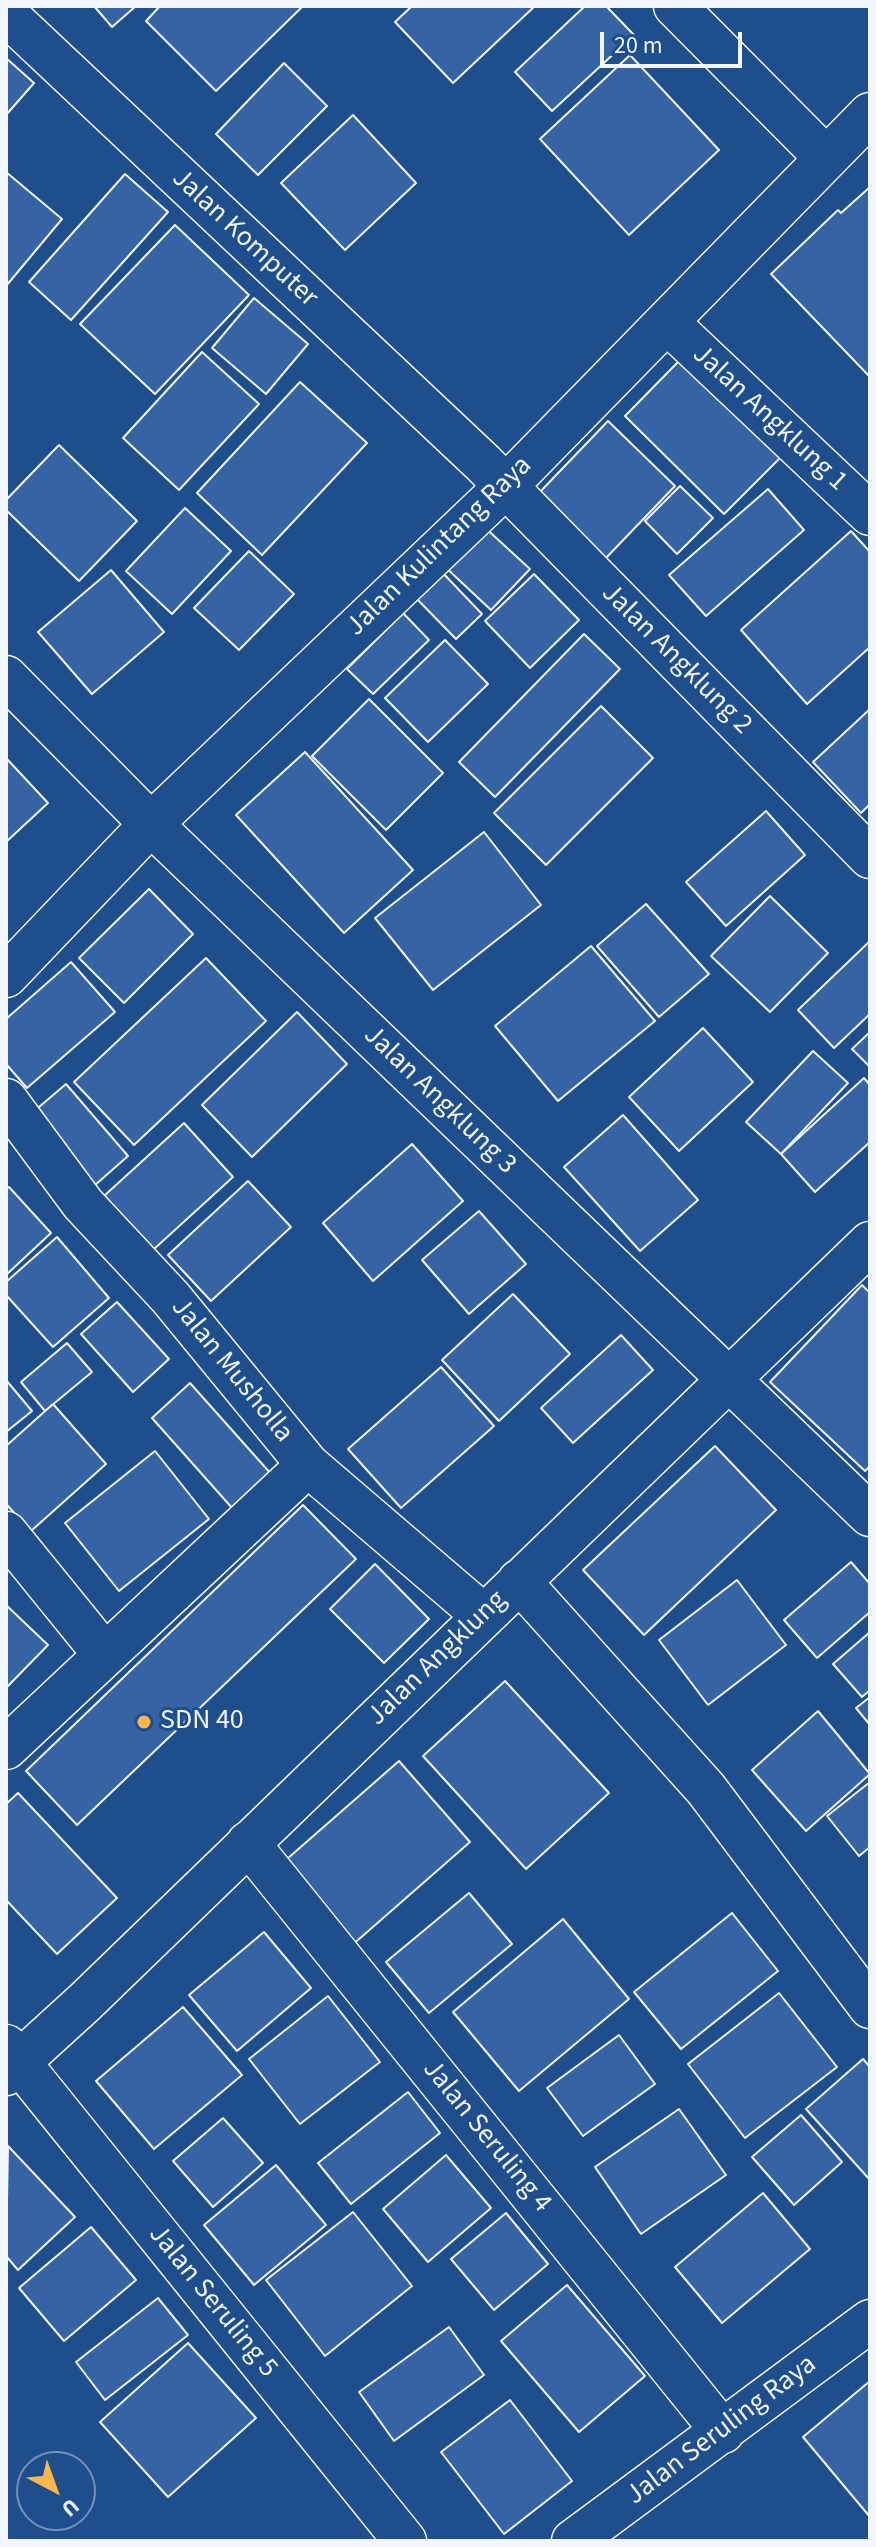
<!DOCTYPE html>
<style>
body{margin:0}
#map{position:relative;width:876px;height:2547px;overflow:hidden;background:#1f4e8c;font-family:"Source Sans 3",sans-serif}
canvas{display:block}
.frame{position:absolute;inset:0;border:8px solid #f2f6ff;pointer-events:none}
.north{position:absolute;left:16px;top:2451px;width:80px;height:80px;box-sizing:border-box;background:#1f4e8c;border:2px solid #7391ba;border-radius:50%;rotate:139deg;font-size:22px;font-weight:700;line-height:32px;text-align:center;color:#f2f6ff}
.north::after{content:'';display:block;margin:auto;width:28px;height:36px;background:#ffb74d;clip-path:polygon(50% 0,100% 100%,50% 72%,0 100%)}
.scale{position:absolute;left:600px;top:32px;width:142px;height:36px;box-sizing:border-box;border:4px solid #f2f6ff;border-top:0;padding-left:10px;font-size:24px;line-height:28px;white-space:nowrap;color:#f2f6ff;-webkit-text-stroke:6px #1f4e8c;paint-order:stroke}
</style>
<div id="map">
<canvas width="876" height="2547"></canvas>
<div class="frame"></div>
<div class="north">U</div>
<div class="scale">20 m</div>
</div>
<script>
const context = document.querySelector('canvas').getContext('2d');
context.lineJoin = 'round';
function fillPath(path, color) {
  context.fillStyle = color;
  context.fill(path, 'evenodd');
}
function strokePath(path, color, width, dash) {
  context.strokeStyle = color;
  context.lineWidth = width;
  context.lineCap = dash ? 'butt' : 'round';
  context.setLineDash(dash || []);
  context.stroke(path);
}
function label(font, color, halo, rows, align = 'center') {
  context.font = font + ' "Source Sans 3",sans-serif';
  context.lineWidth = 6;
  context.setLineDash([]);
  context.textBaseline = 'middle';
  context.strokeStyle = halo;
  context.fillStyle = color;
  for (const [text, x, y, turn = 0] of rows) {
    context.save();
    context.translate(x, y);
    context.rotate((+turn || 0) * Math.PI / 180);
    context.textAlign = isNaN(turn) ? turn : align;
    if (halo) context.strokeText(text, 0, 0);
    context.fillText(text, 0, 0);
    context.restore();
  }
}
const building = new Path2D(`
 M94 6H136L112 27Z
 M160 6H303L216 91 146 21Z
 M412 6H535L453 83 395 22Z
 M585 6H606L634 35 552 111 515 72Z
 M630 55 719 150 629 235 540 139Z
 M6 58 34 83 6 115Z
 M284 63 327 106 258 175 216 134Z
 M353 115 416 183 345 250 281 183Z
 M6 172 62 219 6 286Z
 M125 174 168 212 71 320 29 282Z
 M870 187V377L771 274 838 210 841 213Z
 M175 225 249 295 155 394 80 324Z
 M254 298 308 344 266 394 212 348Z
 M202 352 259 404 179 490 123 438Z
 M681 359 780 458 724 514 625 416Z
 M300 382 367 443 262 555 197 493Z
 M608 421 675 486 605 559 538 494Z
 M59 445 137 521 79 581 6 510V500Z
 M680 486 713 518 677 554 645 521Z
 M768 489 804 530 706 616 669 575Z
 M185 508 231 551 172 614 126 571Z
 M481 524 530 569 491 610 443 565Z
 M851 531 870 552V647L807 704 741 630Z
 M249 551 294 594 239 650 194 608Z
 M439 569 482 614 456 639 413 595Z
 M111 570 164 632 92 694 38 632Z
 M534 574 579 620 530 668 485 621Z
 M403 613 429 640 373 694 347 669Z
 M584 634 620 669 495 797 459 762Z
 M445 640 488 684 428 742 385 698Z
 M369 699 443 773 386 830 312 756Z
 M601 706 653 758 546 865 494 813Z
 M870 709V804L861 813 813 762Z
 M305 752 413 870 344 933 236 815Z
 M6 758 48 803 6 842Z
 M766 811 805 855 726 926 686 882Z
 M484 832 541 905 433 990 375 918Z
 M149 889 193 934 124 1003 79 958Z
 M770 896 828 953 770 1012 711 956Z
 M646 904 709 974 659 1017 597 946Z
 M870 941V1014L834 1048 798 1010Z
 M591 946 655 1021 558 1101 495 1026Z
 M206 958 266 1021 134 1145 74 1082Z
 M71 962 115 1012 27 1088 6 1064V1019Z
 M297 1012 347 1064 252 1157 202 1105Z
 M703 1028 753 1082 679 1151 629 1097Z
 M870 1032V1067L852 1049Z
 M813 1051 848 1083 781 1154 746 1122Z
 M864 1078 870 1085V1142L815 1192 781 1154Z
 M66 1084 128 1156 94 1186 32 1113Z
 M623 1115 698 1200 640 1251 564 1167Z
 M184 1123 233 1177 142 1260 93 1206Z
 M412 1144 463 1201 373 1281 323 1223Z
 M248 1181 291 1227 211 1301 168 1255Z
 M9 1187 51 1233 6 1275V1189Z
 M479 1211 526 1264 469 1314 422 1260Z
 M57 1237 109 1298 53 1347 6 1295V1282Z
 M862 1285 870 1293V1466L865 1471 770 1382Z
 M513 1294 570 1354 499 1421 442 1360Z
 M117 1302 169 1359 133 1392 81 1334Z
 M621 1335 653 1370 573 1443 541 1408Z
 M67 1343 92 1372 45 1411 21 1382Z
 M441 1367 494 1426 401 1508 348 1449Z
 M6 1380 32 1411 6 1432Z
 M190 1383 272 1475 233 1509 152 1418Z
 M53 1404 106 1464 31 1531 6 1504V1446Z
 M715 1446 776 1510 644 1635 583 1570Z
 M155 1451 209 1519 119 1591 65 1523Z
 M303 1505 356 1559 77 1825 26 1771Z
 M851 1562 870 1584V1612L817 1658 784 1620Z
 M375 1564 429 1619 384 1663 330 1609Z
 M737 1580 786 1645 708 1705 659 1640Z
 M6 1605 48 1645 6 1688Z
 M870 1632V1690L862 1697 833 1664Z
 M505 1681 609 1793 526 1869 423 1756Z
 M870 1697V1725L856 1708Z
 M818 1711 870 1774 806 1831 752 1770Z
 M399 1761 470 1842 350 1947 279 1866Z
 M870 1782V1847L859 1856 827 1816Z
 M18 1793 117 1898 57 1954 6 1900V1804Z
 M469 1893 512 1944 429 2013 386 1962Z
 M732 1913 778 1971 681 2049 634 1992Z
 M563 1919 629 1999 519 2091 453 2012Z
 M264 1932 311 1988 237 2051 189 1995Z
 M779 1993 837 2067 745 2138 688 2064Z
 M328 1996 380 2062 300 2124 249 2059Z
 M183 2007 242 2075 154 2149 96 2081Z
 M619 2035 655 2084 583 2136 547 2088Z
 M863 2059 870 2067V2180L806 2109Z
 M408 2092 440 2133 351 2204 318 2163Z
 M679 2109 726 2175 641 2234 595 2167Z
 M801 2115 842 2162 794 2205 752 2157Z
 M223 2118 263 2163 213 2207 173 2161Z
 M8 2146 75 2217 18 2270 6 2256Z
 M446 2155 491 2208 428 2262 383 2209Z
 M276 2165 326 2225 254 2285 204 2225Z
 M763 2193 810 2249 722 2323 675 2267Z
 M353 2212 412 2286 325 2356 266 2280Z
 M506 2213 548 2264 494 2310 451 2259Z
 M91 2227 136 2280 64 2341 19 2288Z
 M567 2285 645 2376 579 2432 501 2341Z
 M158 2298 188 2335 105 2400 76 2362Z
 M449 2327 484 2375 394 2441 359 2392Z
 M188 2343 256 2418 168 2497 100 2422Z
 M870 2381V2517L803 2437Z
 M510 2400 572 2481 504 2534 441 2452Z`);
const street = new Path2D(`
 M675 6 826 158
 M6 14 483 463 870 857
 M668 323 870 514
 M6 677 151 824 870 1515
 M6 976 151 824 505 487 870 114
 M6 1100 83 1204 170 1297 308 1465 483 1615
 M6 1533 105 1655
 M519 1581 706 1789 870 2007
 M6 1748 308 1465
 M248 1843 723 2432
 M6 2046 405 2541
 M6 2074 85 2002 870 1243
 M573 2541 870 2321`);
const markers = [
 [144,1722,8,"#ffb74d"]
];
const streetNames = [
 ["Jalan Komputer",244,239,43],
 ["Jalan Angklung 1",769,419,43],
 ["Jalan Kulintang Raya",440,547,-44],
 ["Jalan Angklung 2",676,660,45],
 ["Jalan Angklung 3",439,1101,44],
 ["Jalan Musholla",231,1371,51],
 ["Jalan Angklung",438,1659,-44],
 ["Jalan Seruling 4",486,2137,51],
 ["Jalan Seruling 5",212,2302,51],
 ["Jalan Seruling Raya",722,2431,-37]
];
const poiNames = [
 ["SDN 40",160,1722]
];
fillPath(building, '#3563a3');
strokePath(building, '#f2f6ff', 2);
strokePath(street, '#f2f6ff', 45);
strokePath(street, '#1f4e8c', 42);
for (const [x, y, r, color] of markers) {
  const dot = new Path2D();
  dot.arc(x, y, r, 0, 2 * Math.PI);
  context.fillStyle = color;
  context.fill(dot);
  strokePath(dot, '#1f4e8c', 3);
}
label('28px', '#f2f6ff', '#1f4e8c', streetNames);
label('28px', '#f2f6ff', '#1f4e8c', poiNames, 'left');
</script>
